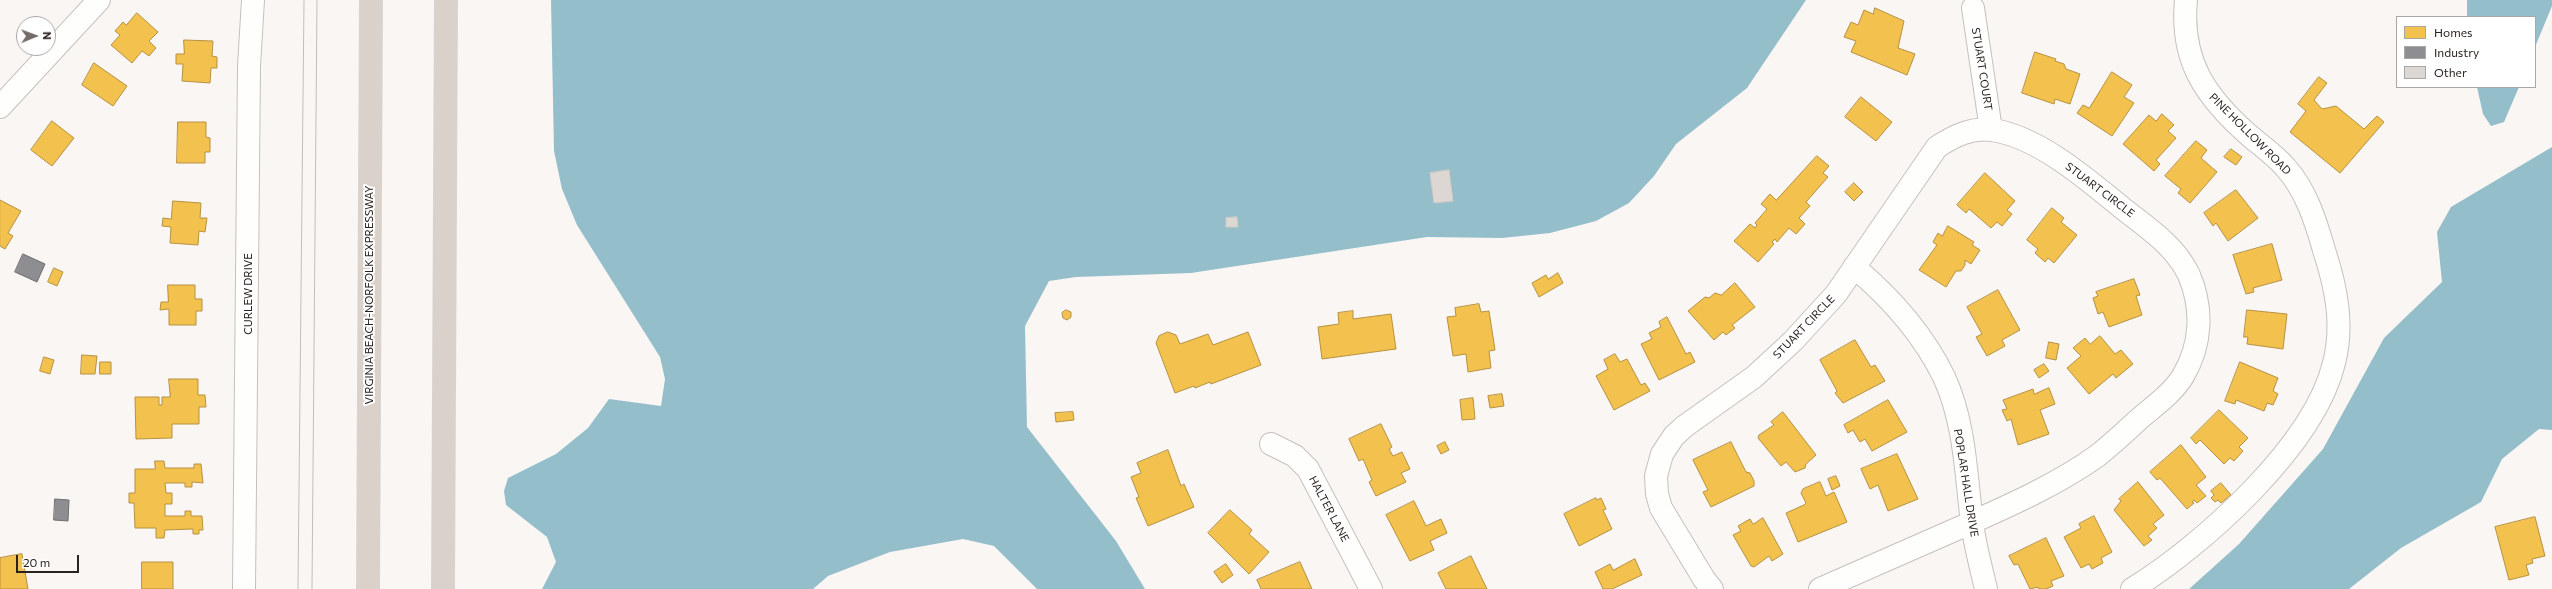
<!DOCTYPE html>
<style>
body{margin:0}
#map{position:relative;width:2552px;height:589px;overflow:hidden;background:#faf6f4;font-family:Commissioner,sans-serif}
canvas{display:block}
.legend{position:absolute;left:2396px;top:16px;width:140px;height:72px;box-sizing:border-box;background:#fff;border:1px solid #aaa7a5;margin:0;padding:5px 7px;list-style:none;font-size:12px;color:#2a221e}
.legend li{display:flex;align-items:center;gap:8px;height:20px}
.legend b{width:20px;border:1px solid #aaa7a5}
.north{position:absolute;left:16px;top:16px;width:40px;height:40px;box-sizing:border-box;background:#fff;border:1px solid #aaa7a5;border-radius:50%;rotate:89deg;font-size:11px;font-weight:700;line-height:16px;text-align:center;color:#2a221e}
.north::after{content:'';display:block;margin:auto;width:14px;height:18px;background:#736c69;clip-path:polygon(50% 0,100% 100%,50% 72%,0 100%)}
.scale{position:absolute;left:16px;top:555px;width:63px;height:18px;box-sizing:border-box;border:2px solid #2a221e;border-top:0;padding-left:5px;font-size:12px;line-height:14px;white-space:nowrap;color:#2a221e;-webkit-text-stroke:3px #fff;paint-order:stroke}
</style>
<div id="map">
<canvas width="2552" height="589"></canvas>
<ul class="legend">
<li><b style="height:11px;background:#f2c14e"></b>Homes</li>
<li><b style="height:11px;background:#8d8d92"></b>Industry</li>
<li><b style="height:11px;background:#dcd7d3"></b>Other</li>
</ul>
<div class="north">N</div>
<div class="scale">20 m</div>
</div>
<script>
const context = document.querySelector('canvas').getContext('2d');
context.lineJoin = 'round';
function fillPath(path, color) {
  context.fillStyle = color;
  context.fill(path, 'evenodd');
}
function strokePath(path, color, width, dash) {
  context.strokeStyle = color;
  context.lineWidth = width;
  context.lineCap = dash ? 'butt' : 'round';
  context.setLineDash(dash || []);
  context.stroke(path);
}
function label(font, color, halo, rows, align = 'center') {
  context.font = font + ' Commissioner,sans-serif';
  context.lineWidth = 4;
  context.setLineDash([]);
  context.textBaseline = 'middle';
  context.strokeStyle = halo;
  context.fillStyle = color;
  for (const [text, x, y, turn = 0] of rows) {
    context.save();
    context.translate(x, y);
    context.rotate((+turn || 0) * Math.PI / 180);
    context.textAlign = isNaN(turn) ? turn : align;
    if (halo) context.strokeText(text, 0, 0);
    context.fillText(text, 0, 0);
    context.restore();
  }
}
const water = new Path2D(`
 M551 0H1806L1747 88 1676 144 1654 176 1629 203 1596 221 1550 233 1502 238 1427 237 1191 273 1076 277 1049 281 1025 326 1027 427 1116 541 1145 589H1037L994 546 963 539 890 552 828 576 813 589H542L556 562 547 537 506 505 504 491 508 478 556 454 588 428 609 399 661 406 665 379 660 357 577 225 562 189 554 151Z
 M2467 0H2552V6L2535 47V17H2467Z
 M2477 87H2519L2504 122 2491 126 2483 114Z
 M2552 147V430L2539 429 2502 459 2481 502 2401 548 2349 589H2189L2239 544 2323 449 2384 338 2442 282 2437 232 2451 207Z`);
const homes = new Path2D(`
 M1875 8 1904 21 1898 48 1915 54 1907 75 1851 52 1856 41 1844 37 1851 22 1858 25 1864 10 1873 14Z
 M137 13 158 32 149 41 156 48 149 56 142 51 132 63 111 45 120 35 115 31 123 22 126 25Z
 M184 40 213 41 212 56 217 57V68H211L210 83 182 81 183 64H176V54H184Z
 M2035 52 2056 59 2055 61 2064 64 2066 69 2080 74 2070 104 2055 99 2054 104 2022 93Z
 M94 63 127 86 113 106 82 85Z
 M2112 72 2132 85 2124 97 2134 103 2112 136 2077 113 2083 105 2089 108Z
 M2319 77 2327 83 2314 100 2322 109 2336 106 2364 129 2377 116 2384 122 2340 173 2290 132 2306 111 2298 104Z
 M1861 97 1892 122 1876 141 1845 117Z
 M2162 114 2174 125 2168 131 2176 138 2156 160 2160 164 2154 171 2123 144 2149 115 2156 121Z
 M52 121 74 138 52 166 31 150Z
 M178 122H206V137L210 138V152H205V163H177Z
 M2196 141 2207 150 2201 158 2217 172 2190 203 2178 193 2181 189 2165 176Z
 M2231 149 2242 157 2236 165 2224 157Z
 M1817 156 1829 166 1823 173 1828 177 1806 202 1810 206 1799 218 1805 224 1796 234 1789 228 1777 242 1775 239 1772 242 1774 244 1758 262 1734 241 1750 224 1755 228 1757 225 1755 223 1767 209 1761 204 1770 194 1776 200Z
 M1985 173 2015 201 2007 210 2012 214 2002 226 1997 222 1991 228 1969 209 1966 213 1957 205Z
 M1854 183 1863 192 1854 201 1845 192Z
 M2236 190 2258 218 2228 241 2216 223 2213 226 2204 213Z
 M0 200 21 211 8 233 13 236 5 249 0 246Z
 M173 201 201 203 200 218H207L205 232 199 231 198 245 170 243 171 227 162 226 163 218 171 219Z
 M2052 208 2064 218 2061 222 2077 235 2054 263 2048 258 2045 262 2035 253 2038 249 2027 240Z
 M1948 226 1974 242 1972 245 1980 250 1971 264 1965 260V265L1961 271H1956L1946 287 1919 270 1937 245 1933 242 1938 233 1942 236Z
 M2272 244 2282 280 2253 288 2254 292 2246 294 2233 255Z
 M54 268 63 272 57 286 48 282Z
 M1558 273 1563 283 1539 297 1532 283 1546 275 1548 279Z
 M2134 279 2140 295 2136 296 2142 315 2109 327 2103 312 2098 314 2093 298 2098 296 2096 292Z
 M1735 283 1755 307 1732 325 1735 328 1726 335 1723 332 1714 340 1688 311 1705 297 1709 298 1715 293 1721 295Z
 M168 285H195V299H202V311H196V325H169V309L160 310 161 302H168Z
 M1998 290 2020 330 2002 340 2005 346 1987 356 1976 337 1982 334 1967 307Z
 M1479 304 1481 312 1489 311 1495 350 1489 351 1491 368 1468 372 1466 354 1453 356 1447 317 1456 316 1455 308Z
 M1066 310 1071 312V317L1067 320 1063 318 1062 313Z
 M2247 310 2287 314 2283 349 2247 344 2248 337H2244Z
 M1353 311V319L1391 314 1396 349 1322 359 1318 327 1339 324 1338 313Z
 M1667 317 1686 354 1690 352 1695 362 1659 380 1641 344 1652 339 1649 333 1661 327 1659 322Z
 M1168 332 1176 335 1180 344 1208 334 1213 345 1248 332 1261 365 1211 384 1210 382 1195 388 1194 386 1175 393 1156 343 1159 336Z
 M2100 336 2115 354 2121 350 2133 364 2116 378 2113 374 2089 394 2067 368 2081 356 2073 348 2085 338 2090 344Z
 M1855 340 1871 367 1875 365 1885 381 1843 403 1835 393 1837 391 1820 360Z
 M2049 342 2059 344 2056 360 2046 358Z
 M1615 354 1620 362 1627 359 1641 385 1645 383 1650 391 1614 410 1596 376 1608 369 1604 360Z
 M82 355 97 356 95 374H81Z
 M44 357 54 360 50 374 40 371Z
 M100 362H111V374H100Z
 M2240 362 2278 378 2273 391 2278 394 2273 405 2267 403 2264 411 2236 400 2235 404 2225 401Z
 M2044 364 2049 371 2039 378 2034 370Z
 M169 379H198V395H205L206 407H199V424H172V438L136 439 135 397H159V405H162V397H170Z
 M2049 388 2055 404 2040 410 2049 434 2018 445 2011 419 2007 421 2002 410 2007 409 2003 400 2033 389 2034 394Z
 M1502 394 1504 406 1490 408 1488 396Z
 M1473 398 1475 419 1462 420 1460 400Z
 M1888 400 1907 432 1872 451 1865 439 1860 442 1853 430 1848 433 1844 425Z
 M2219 410 2248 438 2239 447 2243 451 2234 461 2230 458 2224 464 2200 440 2196 444 2191 438Z
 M1073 412 1074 420 1056 422 1055 413Z
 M1783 412 1816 455 1806 464 1805 468 1795 472 1786 462 1781 466 1758 438 1759 435 1774 425 1771 422Z
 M1381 424 1392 447 1389 449 1393 456 1402 452 1410 469 1401 473 1406 482 1376 496 1369 482 1372 480 1363 459 1359 461 1349 439Z
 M1445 442 1449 450 1441 454 1437 446Z
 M1731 442 1746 472 1750 473 1754 481V486L1711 507 1703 492 1708 490 1693 460Z
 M2181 445 2206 477 2196 485 2206 496 2197 503 2194 500 2192 502 2194 503 2187 509 2160 478 2157 480 2150 472Z
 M1168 450 1181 486 1184 484 1194 507 1148 526 1136 498 1139 497 1131 477 1141 473 1137 463Z
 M1897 454 1918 499 1888 511 1878 485 1870 489 1861 469Z
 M155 461H164L165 468H194V464H201L203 483 192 482V487H185V483H165L166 493H172V504H165V516H185V511H191V516H202L203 530H199V534H193V529L165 530 164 538H156V528H135L134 503H129V493H135V469H155Z
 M1836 476 1840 486 1832 490 1828 479Z
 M1820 482 1826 496 1834 492 1847 522 1798 542 1786 513 1804 505 1806 503 1801 493 1803 489Z
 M2138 482 2164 515 2153 524 2157 528 2148 536 2152 540 2144 546 2114 510 2121 501 2119 499Z
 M2221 483 2231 495 2221 503 2218 500 2215 502 2211 498 2214 495 2211 491Z
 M1596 498 1597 500 1601 498 1606 509 1603 510 1612 529 1579 546 1564 514Z
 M1414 501 1426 526 1441 519 1447 533 1430 541 1434 550 1410 561 1386 515Z
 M1230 510 1252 530 1249 534 1269 552 1249 574 1208 533Z
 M2094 516 2112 552 2101 558 2103 563 2092 569 2089 564 2081 568 2064 537 2081 528 2079 524Z
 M2535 517 2545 556 2532 559 2533 563 2526 565 2529 575 2509 580 2495 527Z
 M1763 518 1783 554 1772 561 1769 556 1754 567 1751 566 1733 535 1741 531 1738 526 1750 519 1753 524Z
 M2046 538 2064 576 2051 581 2053 586 2046 589H2039L2038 587 2030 589 2018 564 2014 565 2009 556Z
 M22 554 28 589H0V558Z
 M1471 556 1487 589H1446L1438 573Z
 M1635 559 1642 575 1612 589H1603L1595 572 1610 564 1613 570Z
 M142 562H173V589H142Z
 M1300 562 1312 589H1261L1257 580Z
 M1226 564 1233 575 1222 583 1214 572Z`);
const industry = new Path2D(`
 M23 254 45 264 37 282 15 272Z
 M55 499 69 500 68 521 54 520Z`);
const building = new Path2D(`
 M1449 170 1453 201 1434 203 1430 173Z
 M1237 217 1238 227H1226V218Z`);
const street = new Path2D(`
 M1973 8 1991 130
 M0 107 99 0
 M1854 267C1890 297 1923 334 1944 377 1965 422 1966 475 1972 523 1975 546 1981 567 1986 589
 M1271 444 1295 456 1308 469 1371 589
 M244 589 249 66 253 0
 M1712 589 1704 579 1661 508 1657 494 1656 476 1662 454 1674 436 1685 426 1754 377 1793 341 1836 294 1937 147C1954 136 1972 127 1992 130 2037 136 2087 179 2121 207 2146 227 2175 245 2189 275 2203 308 2202 344 2183 376 2172 394 2154 406 2138 420 2125 432 2111 445 2097 456 2055 486 2006 507 1959 528 1913 548 1866 569 1820 589
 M2132 589C2202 546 2314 446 2334 363 2344 324 2336 287 2324 250 2316 222 2306 190 2286 168 2276 156 2263 147 2251 137 2206 98 2180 61 2186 0`);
const highway = new Path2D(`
 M368 589 371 0
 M443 589 446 0`);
const tram = new Path2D(`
 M298 589 304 0
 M312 589 317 0`);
const streetNames = [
 ["STUART COURT",1982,69,81],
 ["PINE HOLLOW ROAD",2250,134,45],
 ["STUART CIRCLE",2100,190,37],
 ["CURLEW DRIVE",248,294,-90],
 ["VIRGINIA BEACH-NORFOLK EXPRESSWAY",369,295,-90],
 ["STUART CIRCLE",1804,327,-46],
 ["POPLAR HALL DRIVE",1966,483,81],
 ["HALTER LANE",1329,509,62]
];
fillPath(water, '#95becb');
fillPath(homes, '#f2c14e');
strokePath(homes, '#b69140', 1);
fillPath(industry, '#8d8d92');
strokePath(industry, '#6f6d6f', 1);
fillPath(building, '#dcd7d3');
strokePath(building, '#d0cbc7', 1);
strokePath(street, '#c6c0bd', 24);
strokePath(highway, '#d7d4d2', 24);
strokePath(street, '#fefefd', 22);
strokePath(highway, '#d9d1ca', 22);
strokePath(tram, '#c0bfbe', 1);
label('11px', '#2a221e', '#fff', streetNames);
</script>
